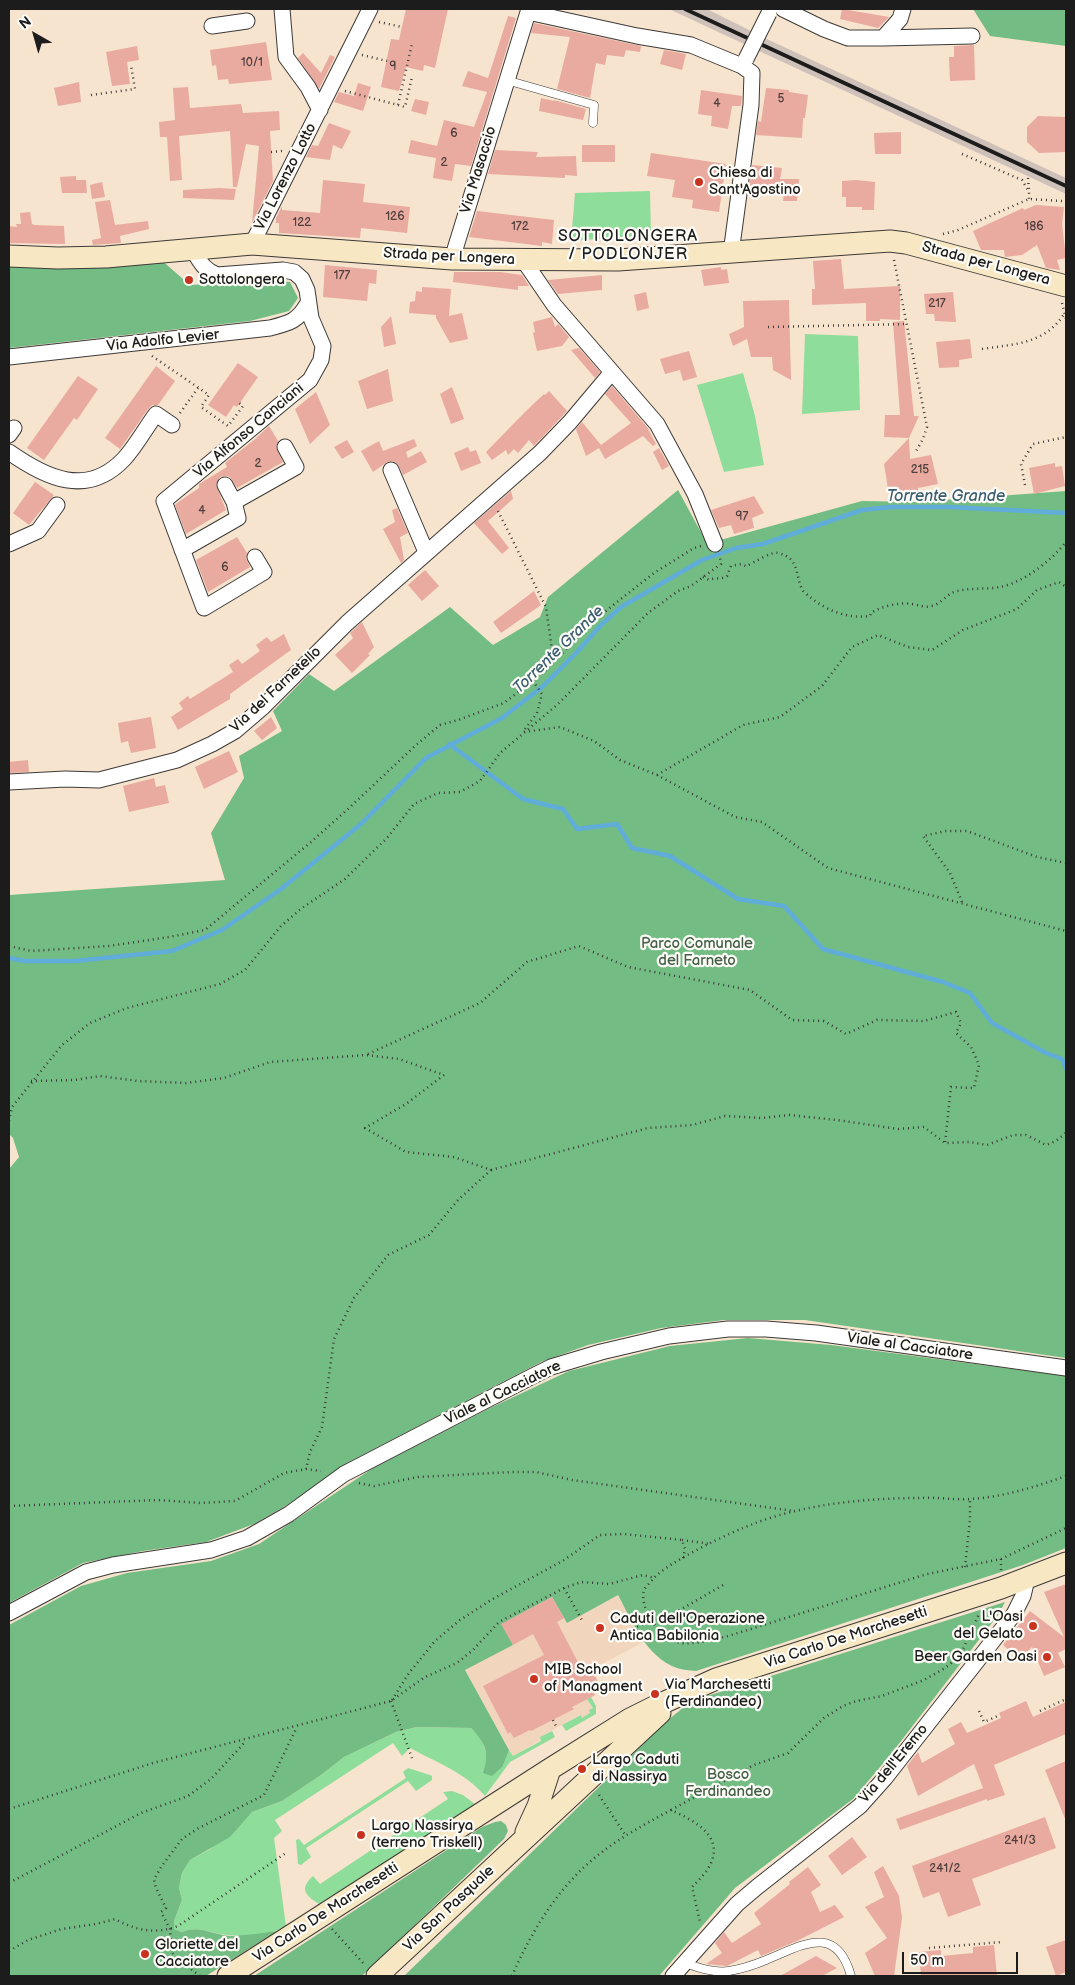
<!DOCTYPE html>
<style>
body{margin:0}
#map{position:relative;width:1075px;height:1985px;overflow:hidden;background:#f7e4ce;font-family:"Balsamiq Sans",sans-serif}
canvas{display:block}
.frame{position:absolute;inset:0;border:10px solid #1c1c1c;pointer-events:none}
.north{position:absolute;left:10px;top:10px;width:50px;height:50px;-webkit-text-stroke:4px #fdfcf7;paint-order:stroke;rotate:322deg;font-size:14px;font-weight:700;line-height:20px;text-align:center;color:#1c1c1c}
.north::after{content:'';display:block;margin:auto;width:18px;height:22px;background:#1c1c1c;clip-path:polygon(50% 0,100% 100%,50% 72%,0 100%)}
.scale{position:absolute;left:902px;top:1952px;width:116px;height:22px;box-sizing:border-box;border:2px solid #1c1c1c;border-top:0;padding-left:6px;font-size:15px;line-height:18px;white-space:nowrap;color:#1c1c1c;-webkit-text-stroke:4px #fdfcf7;paint-order:stroke}
</style>
<div id="map">
<canvas width="1075" height="1985"></canvas>
<div class="frame"></div>
<div class="north">N</div>
<div class="scale">50 m</div>
</div>
<script>
const context = document.querySelector('canvas').getContext('2d');
context.lineJoin = 'round';
function fillPath(path, color) {
  context.fillStyle = color;
  context.fill(path, 'evenodd');
}
function strokePath(path, color, width, dash) {
  context.strokeStyle = color;
  context.lineWidth = width;
  context.lineCap = dash ? 'butt' : 'round';
  context.setLineDash(dash || []);
  context.stroke(path);
}
function label(font, color, halo, rows, align = 'center') {
  context.font = font + ' "Balsamiq Sans",sans-serif';
  context.lineWidth = 4.5;
  context.setLineDash([]);
  context.textBaseline = 'middle';
  context.strokeStyle = halo;
  context.fillStyle = color;
  for (const [text, x, y, turn = 0] of rows) {
    context.save();
    context.translate(x, y);
    context.rotate((+turn || 0) * Math.PI / 180);
    context.textAlign = isNaN(turn) ? turn : align;
    if (halo) context.strokeText(text, 0, 0);
    context.fillText(text, 0, 0);
    context.restore();
  }
}
const built = new Path2D(`
 M617 1595 644 1642 592 1669 599 1684 592 1688 595 1695 588 1699 593 1709 591 1713 582 1718 580 1715 540 1737 541 1740 513 1756 465 1670 513 1645 501 1624 552 1597 567 1622Z`);
const industrial = new Path2D(`
 M669 9H707L769 40 1066 178V194Z`);
const green = new Path2D(`
 M650 191 651 235 571 241 575 193Z
 M805 334 858 336 860 410 802 414Z
 M743 373 755 416 764 465 724 472 697 385Z
 M591 1697 596 1706V1714L566 1731 562 1725 581 1715 582 1718 590 1713 589 1710 593 1708 587 1699Z
 M417 1727 471 1728 482 1740 488 1760 503 1766 509 1750 513 1756 541 1741 540 1737 552 1731 555 1737 510 1762 485 1796C466 1773 436 1762 410 1748L402 1756 393 1743 275 1820 282 1831 274 1838 286 1926C269 1937 240 1937 220 1934 206 1931 196 1926 182 1932L174 1929V1921L182 1900 179 1888 182 1873 190 1860 210 1849 252 1812 282 1801 321 1775 344 1757 396 1732Z
 M408 1768 430 1775 432 1776V1780L416 1791 408 1781 306 1848 311 1857 301 1865 298 1864 296 1840 299 1839 304 1845 406 1778 403 1772Z
 M452 1791 463 1795 475 1804 319 1904C305 1895 299 1889 313 1876L320 1884 448 1799 443 1792Z`);
const forest = new Path2D(`
 M973 9H1066V46L990 36Z
 M160 259 190 285 274 280 290 282 298 298 289 311 250 321 9 348V262Z
 M678 490 703 536 724 539 862 501 917 502 1066 491V1358L805 1320H724L661 1328 588 1345 541 1362 349 1462 287 1505 254 1524 206 1542 143 1551 83 1563 9 1603V1169L19 1157 13 1138 9 1134V895L225 880 211 833 244 778 239 756 282 731 273 711 309 674 334 691 450 607 493 645 540 617 548 597Z
 M748 1338 831 1345 1066 1376V1548L1023 1565 696 1671C690 1670 683 1670 677 1668 646 1657 632 1621 618 1595L567 1623 552 1597 502 1624 513 1645 465 1670 509 1750 503 1766 492 1776 483 1773C490 1752 485 1743 471 1728L417 1727 396 1732 344 1757 321 1775 282 1801 252 1812 230 1837 190 1860 182 1873 179 1888 182 1900 174 1921V1929L182 1932C200 1924 214 1936 233 1936 248 1935 263 1933 277 1931L206 1976H9V1625L81 1586 127 1573 211 1561 259 1544 373 1468 490 1408 569 1371 670 1346Z
 M1005 1602 998 1615 891 1754 853 1799 735 1888 659 1976H404L668 1720 684 1707 701 1698Z
 M501 1821 506 1825 508 1831 504 1839 362 1976H254L482 1827 495 1822Z`);
const stream = new Path2D(`
 M449 744 523 799 563 809 577 829 617 824 632 848 670 856 738 899 784 906 823 949 943 982 970 993 992 1023 1046 1053 1062 1059 1066 1068
 M9 958 25 961H75L172 951 222 930 281 889 361 824 426 758 502 718 542 687 577 652 601 625 621 607 702 560 736 548 763 544 862 510 890 507H949L1066 513`);
const building = new Path2D(`
 M406 9H448L435 68 424 65 423 71 406 67 399 91 381 87 391 39 399 40Z
 M842 9 889 17 878 28 840 19Z
 M508 16 516 18 471 166 455 164 452 181 433 178 436 158 408 153 411 140 437 146 444 120 474 127 487 92 462 86 468 71 488 78Z
 M534 23 641 46 640 52 626 50 624 57 607 55 605 65 596 63 590 98 557 89 570 37 531 33Z
 M266 42 272 80 229 84 228 79 218 80 216 65 212 66 210 50Z
 M974 45 975 80 950 81 949 57H954V46Z
 M137 46 139 60 127 62 130 84 112 86 106 52Z
 M664 50 686 54 682 70 660 64Z
 M303 53 321 73 330 55 335 57 319 89 298 58Z
 M79 82 81 102 58 106 54 88Z
 M358 83 371 87 363 111 334 102 339 92 354 96Z
 M188 87 190 108 241 104 243 113 279 111 280 130 270 131 273 181 252 223 259 146 246 144 237 187H233L230 131 179 136 182 180 170 181 167 137H160L159 122 175 120 173 88Z
 M766 88 789 90V92L808 95 805 118H803L802 138 756 135 758 121 761 122Z
 M701 90 742 96 741 106H732L728 129 711 126 712 116 698 114Z
 M541 98 554 101V100L586 109 583 120 539 111Z
 M415 99 429 102 426 115 411 111Z
 M1038 116 1066 117V152L1039 153 1027 142V127Z
 M329 123 351 131 342 149 333 145 330 160 306 157 312 145 318 146Z
 M901 132V154H875L874 133Z
 M582 145H615V162H582Z
 M495 150 538 152 536 157 576 156 577 176 565 175V178L488 174Z
 M651 153 726 164 719 212 692 208 693 200 672 197 675 180 647 176Z
 M752 165 782 168 780 179H799L797 201H783L784 193 749 191Z
 M76 176V180H86L87 193H62L60 177Z
 M323 180 365 184 363 202 410 207 407 233 361 228 360 238 279 233V223H276V218L282 206V210L320 213Z
 M856 180 875 182 874 210H862V207H846V197H842V181Z
 M102 182 105 197 92 199 90 185Z
 M219 188 236 189 234 200 183 198V190Z
 M110 200 115 225 148 221 149 229 120 236 121 243 93 245 92 240 101 238 95 202Z
 M1036 205 1064 207 1062 224 1066 258 1057 260 1060 270 1046 268 1037 245 1022 255 1005 257 1004 250H981L973 231 1023 208 1024 210Z
 M477 211 554 220 552 244 542 242V246L469 237Z
 M30 212 32 224 35 225 64 226 65 244 9 243V226L17 227 16 224H21L20 213Z
 M841 259 844 289 900 286V320L880 319V321H866V303L812 305V289H815L813 261Z
 M325 265 377 270 376 284 369 283 367 301 323 297Z
 M721 267V270L727 269 729 283 704 286 701 270Z
 M454 272H500L522 275 529 286H518V290L453 282Z
 M602 275V290L558 294 548 280Z
 M422 287 451 289 449 316 462 313 468 339 450 343 436 318V315L409 313 410 302 415 301 416 291 422 292Z
 M646 292 649 308 637 311 634 295Z
 M953 292 956 322 935 321 934 314H926L924 294Z
 M789 300 790 343 791 380 773 370 772 357H751L747 339 733 346 729 334 744 327 743 301Z
 M391 316 396 344 384 347 381 327Z
 M552 317 555 327 558 324 569 337 562 346 537 351 533 333 535 332 533 322Z
 M904 321 914 416H919L909 438 910 459 931 455 938 484 918 488V499L889 495 884 464 909 438 884 437 885 415H900L893 322Z
 M970 339 972 358 959 360V367L939 368 936 342Z
 M579 348 600 372 595 378 571 350Z
 M689 351 697 377 683 381 680 370 665 374 660 359Z
 M238 363 258 377 237 407 234 405 226 417 208 405Z
 M156 366 175 381 158 405H152L148 409 120 449 105 438Z
 M388 369 393 401 367 409 358 381Z
 M78 376 98 389 77 420 74 418 44 460 27 448Z
 M612 386 647 427 656 444 653 446 643 436 605 459 599 448 586 456 576 429 582 422 601 445 631 423 605 394Z
 M452 387 464 419 451 424 440 394Z
 M549 391 567 411 534 446 529 440 518 453 514 449 508 455 506 450 492 460 486 452 525 412 544 394 545 395Z
 M316 392 330 425 310 444 295 409Z
 M269 426 278 441 276 447 283 462 237 488 230 477 225 476 220 477 216 485 226 510 186 534 175 505 177 503 199 488V484L227 467 225 463 254 440Z
 M414 439 417 446 406 452 408 458 421 451 427 462 403 475 397 463 392 461 387 462 373 472 361 451 379 441 383 451Z
 M347 440 354 452 342 459 334 447Z
 M468 447 470 452 476 450 481 463 461 471 454 453Z
 M659 448 669 466 662 470 653 452Z
 M1055 463V467L1062 466 1065 486 1034 494 1029 468Z
 M35 482 54 495 29 525 13 513Z
 M511 491 513 499 488 521 509 548 502 554 474 523Z
 M754 496 764 513 752 518 754 528 734 534 731 525 719 528 711 510Z
 M397 508 408 533 400 537 404 560 401 563 383 529 395 522 392 510Z
 M237 537 247 553 246 558 250 567 208 592 196 560Z
 M425 570 439 586 422 601 408 585Z
 M534 591 541 605 501 633 493 622Z
 M362 622 374 647 368 654 370 655 352 673 335 655 353 638 350 633Z
 M284 634 291 650 230 694V699L178 730 171 717 183 709 179 703 188 696 190 699 233 672 229 665 238 659 242 664 260 651 256 645 267 637 271 642Z
 M151 717 156 748 131 753 128 741 121 743 118 723Z
 M271 717 277 728 262 740 254 731Z
 M229 751 238 772 204 789 195 767Z
 M28 760 29 772 9 773V762Z
 M154 778 156 787 165 785 169 803 129 812 123 786Z
 M1066 1584V1649L1058 1653 1065 1667 1044 1676 1032 1647 1020 1660 1003 1645 1030 1611 1064 1637 1044 1592Z
 M552 1597 564 1618 557 1622 581 1668 589 1664 599 1684 592 1688 595 1695 572 1707 574 1709 531 1731 530 1730 514 1738 510 1732 508 1734 483 1686 544 1655 533 1634 513 1645 501 1624Z
 M1026 1701 1033 1717 1066 1702V1734L994 1765 1005 1795 987 1801V1799L900 1830 896 1819 983 1788 974 1764 918 1796 907 1766 914 1757 918 1752 922 1763 955 1744 948 1729 961 1722 967 1733 1001 1718 999 1713Z
 M1066 1761V1821L1045 1770Z
 M1045 1817 1056 1848 972 1879 981 1905 948 1917 939 1892 923 1898 912 1866Z
 M852 1837 867 1857 842 1875 828 1856Z
 M883 1866 899 1896 902 1918 894 1976H875L865 1953 887 1938 865 1907 884 1897 874 1872Z
 M808 1867 821 1885 811 1892 820 1912 835 1905 844 1917 797 1941 761 1956 758 1950 727 1966 706 1964 722 1953 715 1943 724 1932 732 1943 761 1924 754 1913 790 1884 789 1882Z
 M1066 1940V1972L1056 1976 1046 1947Z
 M994 1945 997 1976H921L919 1952 941 1950V1956L973 1953V1947Z
 M816 1956 837 1968 822 1976H780Z`);
const path = new Path2D(`
 M379 22 402 27
 M362 55 387 61
 M345 91 398 105 412 44
 M91 95 135 89 131 65
 M398 105 405 107 412 77
 M271 152 282 151
 M962 154 1022 180 1029 192V199
 M1028 178 1029 190
 M943 234 958 230 1029 199 1062 201
 M894 260 927 427 923 439 915 453
 M1062 303 1066 319
 M768 327 907 324
 M982 349C1015 344 1045 344 1064 314
 M152 356 209 395 201 407 228 426 243 406 239 403
 M180 413 198 388
 M1025 485 1021 464 1033 444 1066 437
 M498 511 546 607 552 650 556 659
 M703 577 709 580C715 577 721 580 727 576L731 566 741 564 746 566C754 563 771 551 778 553 800 558 795 575 802 589 803 592 808 595 810 597 827 611 848 619 870 616L871 613C882 606 899 602 912 604 919 605 925 608 931 606 940 605 946 595 954 592 969 587 985 590 1000 587 1023 583 1052 560 1066 542
 M525 729 537 713 542 694 533 681
 M524 732 560 727 594 741 620 760 657 775 735 817 762 822 828 868 1066 931
 M657 775 743 725 780 717 822 686 852 647 878 635 908 647 932 650 963 630 1017 609 1037 590 1059 582 1066 587
 M962 902 950 873 923 836 946 831H967L1037 857 1066 863
 M9 946 31 951 109 946 169 937 205 930 311 842 348 809 415 746 440 725 458 720 504 703 544 672 590 624 617 602 654 573 694 548 701 546
 M368 1054 480 1003 527 962 579 946 628 967 750 990 792 1020 824 1021 846 1034 877 1020 924 1021 956 1012 961 1023 956 1033 971 1047 979 1065 974 1088 951 1087 945 1143
 M31 1081 75 1080 100 1076 138 1081 186 1083 224 1078 270 1062 366 1055 399 1059 444 1075 406 1104 365 1128 406 1152 454 1157 491 1170 458 1200 429 1235 388 1255 354 1298 334 1339 322 1427 310 1452 306 1469
 M9 1121 12 1107 62 1045 90 1023 127 1008 220 984 245 970 281 926 302 908 345 879 387 838 414 804 438 793 460 792 480 781 500 753 557 705 648 613 678 591 691 586 721 564 720 557
 M491 1170 648 1128 692 1125 725 1116 762 1118 789 1115 837 1120 898 1129 924 1127 945 1143 970 1142 987 1145 1013 1135H1026L1046 1145 1056 1141 1066 1133
 M1066 1476C1035 1487 1003 1497 971 1499 954 1500 937 1497 921 1498 867 1498 804 1504 753 1524 731 1532 668 1562 654 1578 651 1582 646 1586 644 1590 639 1608 659 1637 676 1642 691 1646 710 1640 725 1637L927 1574 1001 1559 1066 1528
 M359 1483 374 1486 418 1477 512 1472H536L572 1480 794 1511
 M9 1506 158 1500 201 1503 235 1501 284 1473 306 1469 321 1471
 M682 1540 711 1544
 M965 1567 970 1519V1499
 M1001 1570V1559
 M564 1588 583 1622
 M628 1631 651 1620 673 1614 725 1584
 M392 1700 409 1673 435 1641 460 1620 491 1600 564 1560 600 1535 624 1534 682 1540 685 1549 683 1559
 M391 1701 412 1758
 M979 1711 984 1722 1000 1715
 M1040 1711 1066 1699
 M553 1720 557 1728
 M599 1795 626 1836
 M9 1809 153 1763 391 1701 425 1677 457 1663 473 1650 499 1622 564 1588 581 1582 609 1584 643 1575 654 1578
 M671 1810 754 1765 788 1753 824 1718 843 1706 856 1701 882 1696 924 1680 945 1668 960 1656 979 1614
 M9 1883 141 1813 188 1796 211 1779 246 1741
 M332 1929 364 1964
 M929 1948 1002 1942
 M9 1951 28 1940 62 1929 96 1924 115 1919C135 1930 155 1935 178 1926L286 1853
 M200 1976 175 1957 172 1952 170 1929 161 1912 166 1908 156 1888 154 1880 161 1867 182 1839 197 1829 264 1795 297 1727
 M512 1976C533 1928 560 1884 602 1852 623 1836 647 1823 671 1810 690 1819 724 1834 711 1863 707 1872 699 1880 692 1887L700 1922`);
const lane = new Path2D(`
 M506 80 594 105 593 123
 M685 1963C699 1968 714 1973 729 1971 742 1969 754 1965 766 1960 801 1946 836 1922 851 1976`);
const street = new Path2D(`
 M282 9 286 57 308 87 320 110
 M783 9 824 29 848 38H883L900 19 903 9
 M528 12 637 36 691 45 742 66 752 73 751 105 731 253
 M212 26 247 21
 M883 38 972 36
 M252 244 370 9
 M193 250C200 262 204 270 217 275L283 270 294 272 302 279 307 290 311 318 323 346 321 360 310 380 164 501 204 608 264 572 255 557
 M452 259 529 9
 M524 261 554 305 657 424 695 494 715 544
 M9 357 270 328C290 323 298 321 308 303
 M9 435 14 428
 M9 452C46 478 87 498 124 459 136 446 145 429 156 414L172 425
 M391 470 426 552
 M225 485 234 502
 M9 544 38 531 57 505
 M182 550 238 518 234 502 296 467 285 447
 M9 782 65 779 99 780 177 760 212 744 235 731 263 707 347 623 540 453 570 422 612 372
 M9 1613 86 1572 113 1565 211 1550 247 1538 289 1514 344 1474 529 1378 551 1367 601 1352 669 1336 728 1329H766L816 1333 1066 1368
 M673 1976 737 1904 757 1887 860 1806 885 1778 1014 1614 1023 1596 1027 1579`);
const secondary = new Path2D(`
 M9 256 58 258 106 257 252 244 452 259 618 260 890 241 906 243 1066 286
 M526 1832 538 1806 550 1769
 M228 1976 550 1769 630 1719 656 1706 716 1679 1001 1588 1066 1563
 M377 1976 660 1713`);
const rail = new Path2D(`
 M685 9 1066 186`);
const streetBridge = new Path2D(`
 M746 59 769 13`);
const markers = [
 [699,182,5,"#c8321e"],
 [189,280,5,"#c8321e"],
 [1033,1626,5,"#c8321e"],
 [600,1628,5,"#c8321e"],
 [1047,1657,5,"#c8321e"],
 [534,1679,5,"#c8321e"],
 [655,1694,5,"#c8321e"],
 [582,1769,5,"#c8321e"],
 [361,1835,5,"#c8321e"],
 [145,1954,5,"#c8321e"]
];
const numberNames = [
 ["10/1",252,63],
 ["9",393,67],
 ["5",781,99],
 ["4",717,104],
 ["6",454,134],
 ["2",444,163],
 ["126",395,217],
 ["122",302,223],
 ["172",520,227],
 ["186",1034,227],
 ["177",342,276],
 ["217",937,304],
 ["2",258,464],
 ["215",920,470],
 ["4",202,511],
 ["97",742,517],
 ["6",225,568],
 ["241/3",1020,1841],
 ["241/2",945,1869]
];
const streetNames = [
 ["Via Masaccio",479,170,-73],
 ["Via Lorenzo Lotto",286,177,-63],
 ["Strada per Longera",449,257,3],
 ["Strada per Longera",986,264,15],
 ["Via Adolfo Levier",163,341,-6],
 ["Via Alfonso Canciani",249,431,-40],
 ["Via del Farnetello",276,690,-43],
 ["Viale al Cacciatore",910,1347,8],
 ["Viale al Cacciatore",503,1393,-26],
 ["Via Carlo De Marchesetti",846,1638,-18],
 ["Via dell'Eremo",894,1764,-50],
 ["Via San Pasquale",449,1909,-43],
 ["Via Carlo De Marchesetti",326,1913,-33]
];
const poiNames = [
 ["Chiesa di",709,173],
 ["Sant'Agostino",709,190],
 ["Sottolongera",199,280],
 ["L'Oasi",1023,1617,"right"],
 ["del Gelato",1023,1634,"right"],
 ["Caduti dell'Operazione",610,1619],
 ["Antica Babilonia",610,1636],
 ["Beer Garden Oasi",1037,1657,"right"],
 ["MIB School",544,1670],
 ["of Managment",544,1687],
 ["Via Marchesetti",665,1685],
 ["(Ferdinandeo)",665,1702],
 ["Largo Caduti",592,1760],
 ["di Nassirya",592,1777],
 ["Largo Nassirya",371,1826],
 ["(terreno Triskell)",371,1843],
 ["Gloriette del",155,1945],
 ["Cacciatore",155,1962]
];
const parkNames = [
 ["Parco Comunale",697,944],
 ["del Farneto",697,961],
 ["Bosco",728,1775],
 ["Ferdinandeo",728,1792]
];
const neighbourhoodNames = [
 ["SOTTOLONGERA",628,237],
 ["/ PODLONJER",628,255]
];
const waterNames = [
 ["Torrente Grande",946,497],
 ["Torrente Grande",559,650,-44]
];
fillPath(built, '#f1d5bd');
fillPath(industrial, '#cec1ba');
fillPath(green, '#8fdd9b');
fillPath(forest, '#73bc83');
strokePath(stream, '#60add9', 4.5);
fillPath(building, '#e9aaa0');
strokePath(lane, '#3d3a37', 9);
strokePath(street, '#3d3a37', 17);
strokePath(secondary, '#3d3a37', 23);
strokePath(path, '#3d3a37', 2.5, [1, 4]);
strokePath(lane, '#fff', 8);
strokePath(street, '#fff', 15);
strokePath(secondary, '#f7e8c3', 21);
strokePath(rail, '#1c1c1c', 4);
strokePath(streetBridge, '#3d3a37', 17, []);
strokePath(streetBridge, '#fff', 15);
for (const [x, y, r, color] of markers) {
  const dot = new Path2D();
  dot.arc(x, y, r, 0, 2 * Math.PI);
  context.fillStyle = color;
  context.fill(dot);
  strokePath(dot, '#fdfcf7', 2);
}
label('12px', '#4f403d', null, numberNames);
label('15px', '#1c1c1c', '#fdfcf7', streetNames);
label('15px', '#1c1c1c', '#fdfcf7', poiNames, 'left');
label('15px', '#446048', '#fdfcf7', parkNames);
context.letterSpacing = '1px';
label('16px', '#1c1c1c', '#fdfcf7', neighbourhoodNames);
context.letterSpacing = '0px';
label('italic 16px', '#3b5d71', '#fdfcf7', waterNames);
</script>
